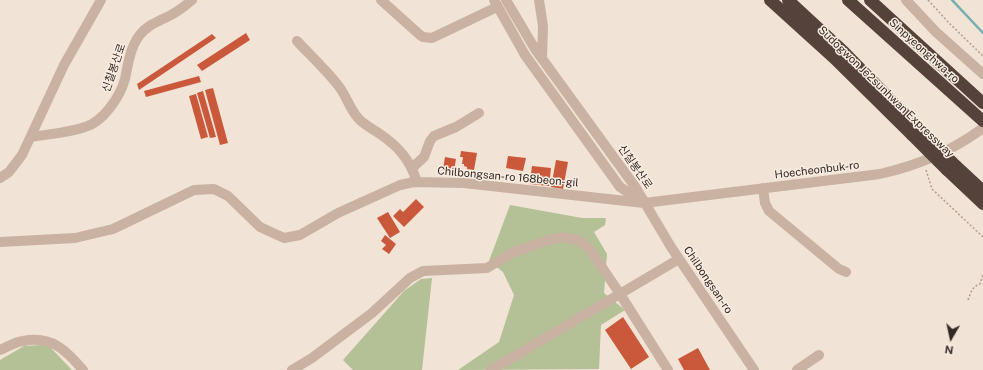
<!DOCTYPE html>
<meta charset="utf-8">
<style>
body{margin:0}
#map{position:relative;width:983px;height:370px;overflow:hidden;background:#f1e3d5;font-family:"Public Sans",sans-serif}
canvas{display:block}
.north{position:absolute;left:931px;top:318px;width:40px;height:40px;-webkit-text-stroke:3px #f9ede2;paint-order:stroke;rotate:189deg;font-size:11px;font-weight:700;line-height:16px;text-align:center;color:#332824}
.north::after{content:'';display:block;margin:auto;width:14px;height:18px;background:#332824;clip-path:polygon(50% 0,100% 100%,50% 72%,0 100%)}
</style>
<div id="map">
<canvas width="983" height="370"></canvas>
<div class="north">N</div>
</div>
<script>
const context = document.querySelector('canvas').getContext('2d');
context.lineJoin = 'round';
function fillPath(path, color) {
  context.fillStyle = color;
  context.fill(path, 'evenodd');
}
function strokePath(path, color, width, dash) {
  context.strokeStyle = color;
  context.lineWidth = width;
  context.lineCap = dash ? 'butt' : 'round';
  context.setLineDash(dash || []);
  context.stroke(path);
}
function label(font, color, halo, rows, align = 'center') {
  context.font = font + ' "Public Sans","Noto Sans KR",sans-serif';
  context.lineWidth = 3;
  context.setLineDash([]);
  context.textBaseline = 'middle';
  context.strokeStyle = halo;
  context.fillStyle = color;
  for (const [text, x, y, turn = 0] of rows) {
    context.save();
    context.translate(x, y);
    context.rotate((+turn || 0) * Math.PI / 180);
    context.textAlign = isNaN(turn) ? turn : align;
    if (halo) context.strokeText(text, 0, 0);
    context.fillText(text, 0, 0);
    context.restore();
  }
}
const green = new Path2D(`
 M510 205 582 218H606L605 225 594 232 607 254 604 293 625 310 601 325 599 369 458 370 499 342 514 295 503 272 489 261Z
 M432 278 422 370H353L343 360 404 291 421 279Z
 M41 345 50 347 72 370H0V360L24 346Z`);
const stream = new Path2D(`
 M952 0 983 33`);
const building = new Path2D(`
 M246 33 250 40 202 71 197 65Z
 M212 34 216 38 139 90 137 84Z
 M199 76 201 82 146 97 144 91Z
 M213 88 228 143 220 145 205 90Z
 M203 91 216 137 210 138 197 93Z
 M196 94 208 137 201 139 189 96Z
 M461 151 477 153 474 170 467 169V167L464 166V164H462L463 157H460Z
 M508 156 526 158 523 171 506 168Z
 M445 157 456 159 453 176 442 175Z
 M556 160 568 162 563 189 551 187Z
 M532 166 551 168 550 177 531 174Z
 M531 175 550 177 549 186 530 184Z
 M416 199 424 207 404 227 393 216 400 209 403 212Z
 M388 212 400 232 390 238 377 218Z
 M385 235 396 244 389 254 382 249 386 245 381 241Z
 M623 317 649 357 631 369 605 330Z
 M698 348 710 370H684L678 359Z`);
const path = new Path2D(`
 M928 0 949 23 983 56
 M926 170 932 189 983 237
 M968 300C971 292 972 287 980 284L983 274`);
const minor = new Path2D(`
 M381 0 420 35 423 37 432 38 497 7
 M494 0 525 55 620 187 643 202
 M506 0 535 49 636 188 671 247 754 370
 M539 0 543 26 542 59
 M906 0 936 32 983 74
 M297 41C310 55 325 69 337 84 346 94 349 108 358 118 364 125 373 129 380 134 399 147 410 160 417 182
 M31 137C48 134 68 133 85 127 103 122 120 97 125 79 128 65 130 48 139 36 146 26 157 22 167 17 176 13 185 6 192 0
 M412 168 424 157 430 141 434 136 456 127 479 113
 M0 178 9 172 22 155 64 65 101 0
 M763 188 765 203 769 211 839 269 846 272
 M0 242 75 238 113 229 194 190 214 189 228 196 260 227 284 238 300 235 338 213 400 185 414 182 464 183 644 203 880 174C919 165 950 152 983 128
 M0 350C7 347 15 342 23 341 51 335 66 350 83 370
 M292 370 312 358 372 313 410 278 423 271 487 268 512 253 542 242 562 237 578 240 589 248 620 294 668 370
 M491 370 679 259
 M797 370 819 355`);
const highway = new Path2D(`
 M770 0 834 58 912 135
 M788 0 844 52 921 131
 M848 0 983 121
 M870 0 983 103
 M956 166 983 191
 M947 170 983 204`);
const highwayBridge = new Path2D(`
 M921 131 956 166
 M912 135 947 170`);
const streetNames = [
 ["Sinpyeonghwa-ro",924,51,42],
 ["신칠봉산로",114,68,-71],
 ["Sudogwon Je2sunhwan Expressway",886,92,44],
 ["신칠봉산로",635,167,55],
 ["Hoecheonbuk-ro",817,170,-7],
 ["Chilbongsan-ro 168beon-gil",508,177,5],
 ["Chilbongsan-ro",708,280,56]
];
fillPath(green, '#b4c096');
strokePath(stream, '#74afaf', 2.5);
fillPath(building, '#ca583b');
strokePath(path, '#b59c8c', 1.5, [2, 2]);
strokePath(minor, '#c9b2a2', 10);
strokePath(highway, '#55423b', 12);
strokePath(highwayBridge, '#55423b', 12);
label('11px', '#332824', '#f9ede2', streetNames);
</script>
